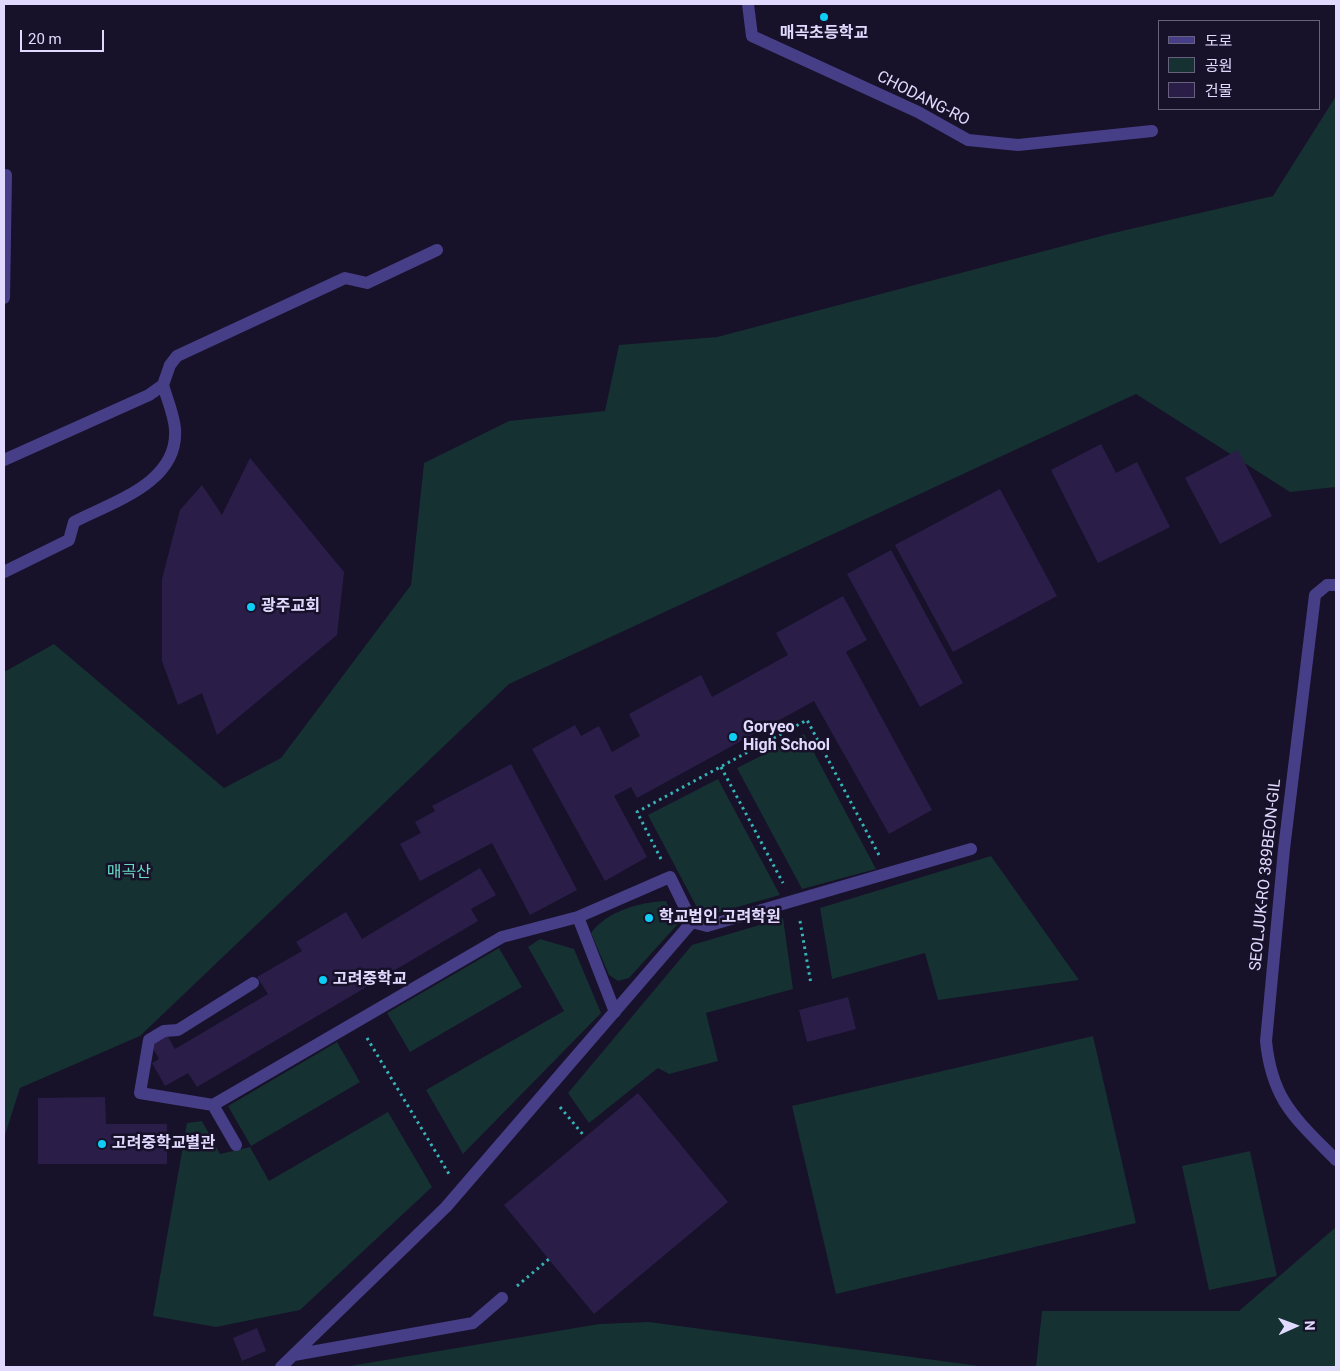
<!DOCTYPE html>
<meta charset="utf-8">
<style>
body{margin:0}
#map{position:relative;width:1340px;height:1371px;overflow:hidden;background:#171129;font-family:Roboto,"Noto Sans KR",sans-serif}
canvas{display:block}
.frame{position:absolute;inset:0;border:5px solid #e1dafe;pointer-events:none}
.legend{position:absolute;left:1158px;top:20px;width:162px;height:90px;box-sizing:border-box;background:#171129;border:1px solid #68617e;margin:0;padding:6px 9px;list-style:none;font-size:15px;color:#e1dafe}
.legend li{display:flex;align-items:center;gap:10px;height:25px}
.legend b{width:25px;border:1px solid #68617e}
.north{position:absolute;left:1270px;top:1301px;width:50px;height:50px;-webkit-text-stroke:4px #171129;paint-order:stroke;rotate:88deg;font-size:14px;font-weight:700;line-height:20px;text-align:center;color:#e1dafe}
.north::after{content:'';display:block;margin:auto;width:18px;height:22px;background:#e1dafe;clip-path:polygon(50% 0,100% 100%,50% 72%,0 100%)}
.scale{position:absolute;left:20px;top:30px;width:84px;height:22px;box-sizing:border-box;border:2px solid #e1dafe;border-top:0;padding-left:6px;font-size:15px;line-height:18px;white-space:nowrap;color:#e1dafe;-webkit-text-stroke:4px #171129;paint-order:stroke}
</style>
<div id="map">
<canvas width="1340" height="1371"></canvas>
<div class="frame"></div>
<ul class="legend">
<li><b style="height:6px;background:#463e86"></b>도로</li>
<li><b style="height:14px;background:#153132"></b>공원</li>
<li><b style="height:14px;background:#2a1e49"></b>건물</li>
</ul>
<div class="north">N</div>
<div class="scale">20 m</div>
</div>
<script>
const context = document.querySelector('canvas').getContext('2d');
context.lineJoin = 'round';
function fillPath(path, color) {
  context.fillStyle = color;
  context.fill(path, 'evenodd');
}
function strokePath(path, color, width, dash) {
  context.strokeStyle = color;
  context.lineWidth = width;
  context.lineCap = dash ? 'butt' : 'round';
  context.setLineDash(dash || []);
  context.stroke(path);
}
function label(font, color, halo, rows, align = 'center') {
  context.font = font + ' Roboto,"Noto Sans KR",sans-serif';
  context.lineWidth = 5;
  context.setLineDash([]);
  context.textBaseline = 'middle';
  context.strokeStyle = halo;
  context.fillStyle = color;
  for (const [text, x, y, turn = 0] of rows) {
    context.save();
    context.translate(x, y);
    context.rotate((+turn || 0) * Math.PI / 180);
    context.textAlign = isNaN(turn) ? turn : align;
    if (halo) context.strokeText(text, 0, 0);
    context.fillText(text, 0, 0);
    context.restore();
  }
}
const green = new Path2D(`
 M1336 96V487L1290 492 1136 394 509 684 140 1036 20 1088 4 1138V672L54 644 224 788 281 758 411 585 424 463 509 421 605 411 619 345 717 337 1109 234 1273 196Z
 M804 734 876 869 802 889 737 768Z
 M718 779 780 895 702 917 648 815Z
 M991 856 1079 980 938 1000 925 953 832 979 820 908Z
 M666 901 677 925 629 978 618 981 609 975 591 933C607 911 640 902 666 901Z
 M783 918 793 989 706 1013 718 1061 669 1074 658 1068 589 1123 568 1093 692 945Z
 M540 939 574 949 601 1013 463 1154 426 1090 564 1011 528 947Z
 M499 948 522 987 410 1052 387 1013Z
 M1093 1036 1136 1223 836 1294 792 1106Z
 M337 1042 360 1082 251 1146 228 1106Z
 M388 1112 432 1187 300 1310 216 1327 153 1316 187 1123 202 1121 220 1154 250 1147 269 1181Z
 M1250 1151 1277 1276 1209 1290 1182 1166Z
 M1336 1227V1367H1036L1042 1311H1239Z
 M649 1322 987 1367H344L599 1324Z`);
const building = new Path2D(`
 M1101 444 1116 473 1137 462 1170 527 1098 563 1051 470Z
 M1238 450 1272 516 1220 544 1185 478Z
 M250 458 344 572 337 635 217 735 202 693 178 705 162 661V579L180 510 202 485 222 515Z
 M1000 489 1057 596 953 652 895 545Z
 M891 550 963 683 920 707 847 574Z
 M843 596 867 640 846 652 932 810 889 834 814 701 637 798 631 787 614 796 647 857 605 881 532 749 575 725 581 736 599 726 612 752 640 736 629 714 701 675 712 697 788 655 776 633Z
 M511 764 577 890 530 915 492 843 420 881 400 844 421 833 415 822 435 811 432 806Z
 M480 868 496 895 471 909 478 921 197 1087 188 1073 165 1086 152 1063 159 1059 151 1045 167 1035 175 1049 268 994 257 977 302 951 296 942 346 912 362 939Z
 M848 997 856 1029 807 1042 799 1010Z
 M638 1093 728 1202 594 1314 504 1205Z
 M105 1097 106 1124H167V1164H38V1098Z
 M257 1328 266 1351 242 1361 233 1338Z`);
const path = new Path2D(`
 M721 767 783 883
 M661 859 637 812 807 720 879 855
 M800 921 811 984
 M367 1038 449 1174
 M560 1107 585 1137
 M517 1286 549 1259`);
const service = new Path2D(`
 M578 917 615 1012
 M253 983 178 1030 164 1031 149 1040 140 1093 213 1105 502 937 578 917 670 877 692 922
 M213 1105 236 1145
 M294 1355 473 1323 502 1298
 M281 1367 446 1207 692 922 707 926 971 849`);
const minor = new Path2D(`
 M748 4 752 36 918 112 968 140 1018 145 1152 131
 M4 298 6 175
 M4 460 149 395 163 385 170 365 177 356 345 278 367 283 437 250
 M4 572 69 540 74 522C112 502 179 483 175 429 174 415 167 399 163 385
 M1336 585H1327L1315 595 1284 849 1266 1041C1272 1101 1296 1119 1336 1160`);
const markers = [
 [824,17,5,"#0ecef6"],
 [251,607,5,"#0ecef6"],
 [733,737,5,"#0ecef6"],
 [649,918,5,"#0ecef6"],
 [323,980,5,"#0ecef6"],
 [102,1144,5,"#0ecef6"]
];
const poiNames = [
 ["매곡초등학교",824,34,"center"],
 ["광주교회",261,607],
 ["Goryeo",743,728],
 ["High School",743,746],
 ["학교법인 고려학원",659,918],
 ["고려중학교",333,980],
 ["고려중학교별관",112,1144]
];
const streetNames = [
 ["CHODANG-RO",923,99,27],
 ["SEOLJUK-RO 389BEON-GIL",1266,875,-84]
];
const parkNames = [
 ["매곡산",129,873]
];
fillPath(green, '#153132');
fillPath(building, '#2a1e49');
strokePath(path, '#35b5b7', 3, [2.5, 4]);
strokePath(service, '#463e86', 12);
strokePath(minor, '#463e86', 12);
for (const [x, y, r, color] of markers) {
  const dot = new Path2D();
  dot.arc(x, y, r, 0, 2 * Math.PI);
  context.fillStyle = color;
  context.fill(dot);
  strokePath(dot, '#171129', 2);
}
label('bold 16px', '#e1dafe', '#171129', poiNames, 'left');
label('16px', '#e1dafe', '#171129', streetNames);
label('16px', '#68dcc7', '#171129', parkNames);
</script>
